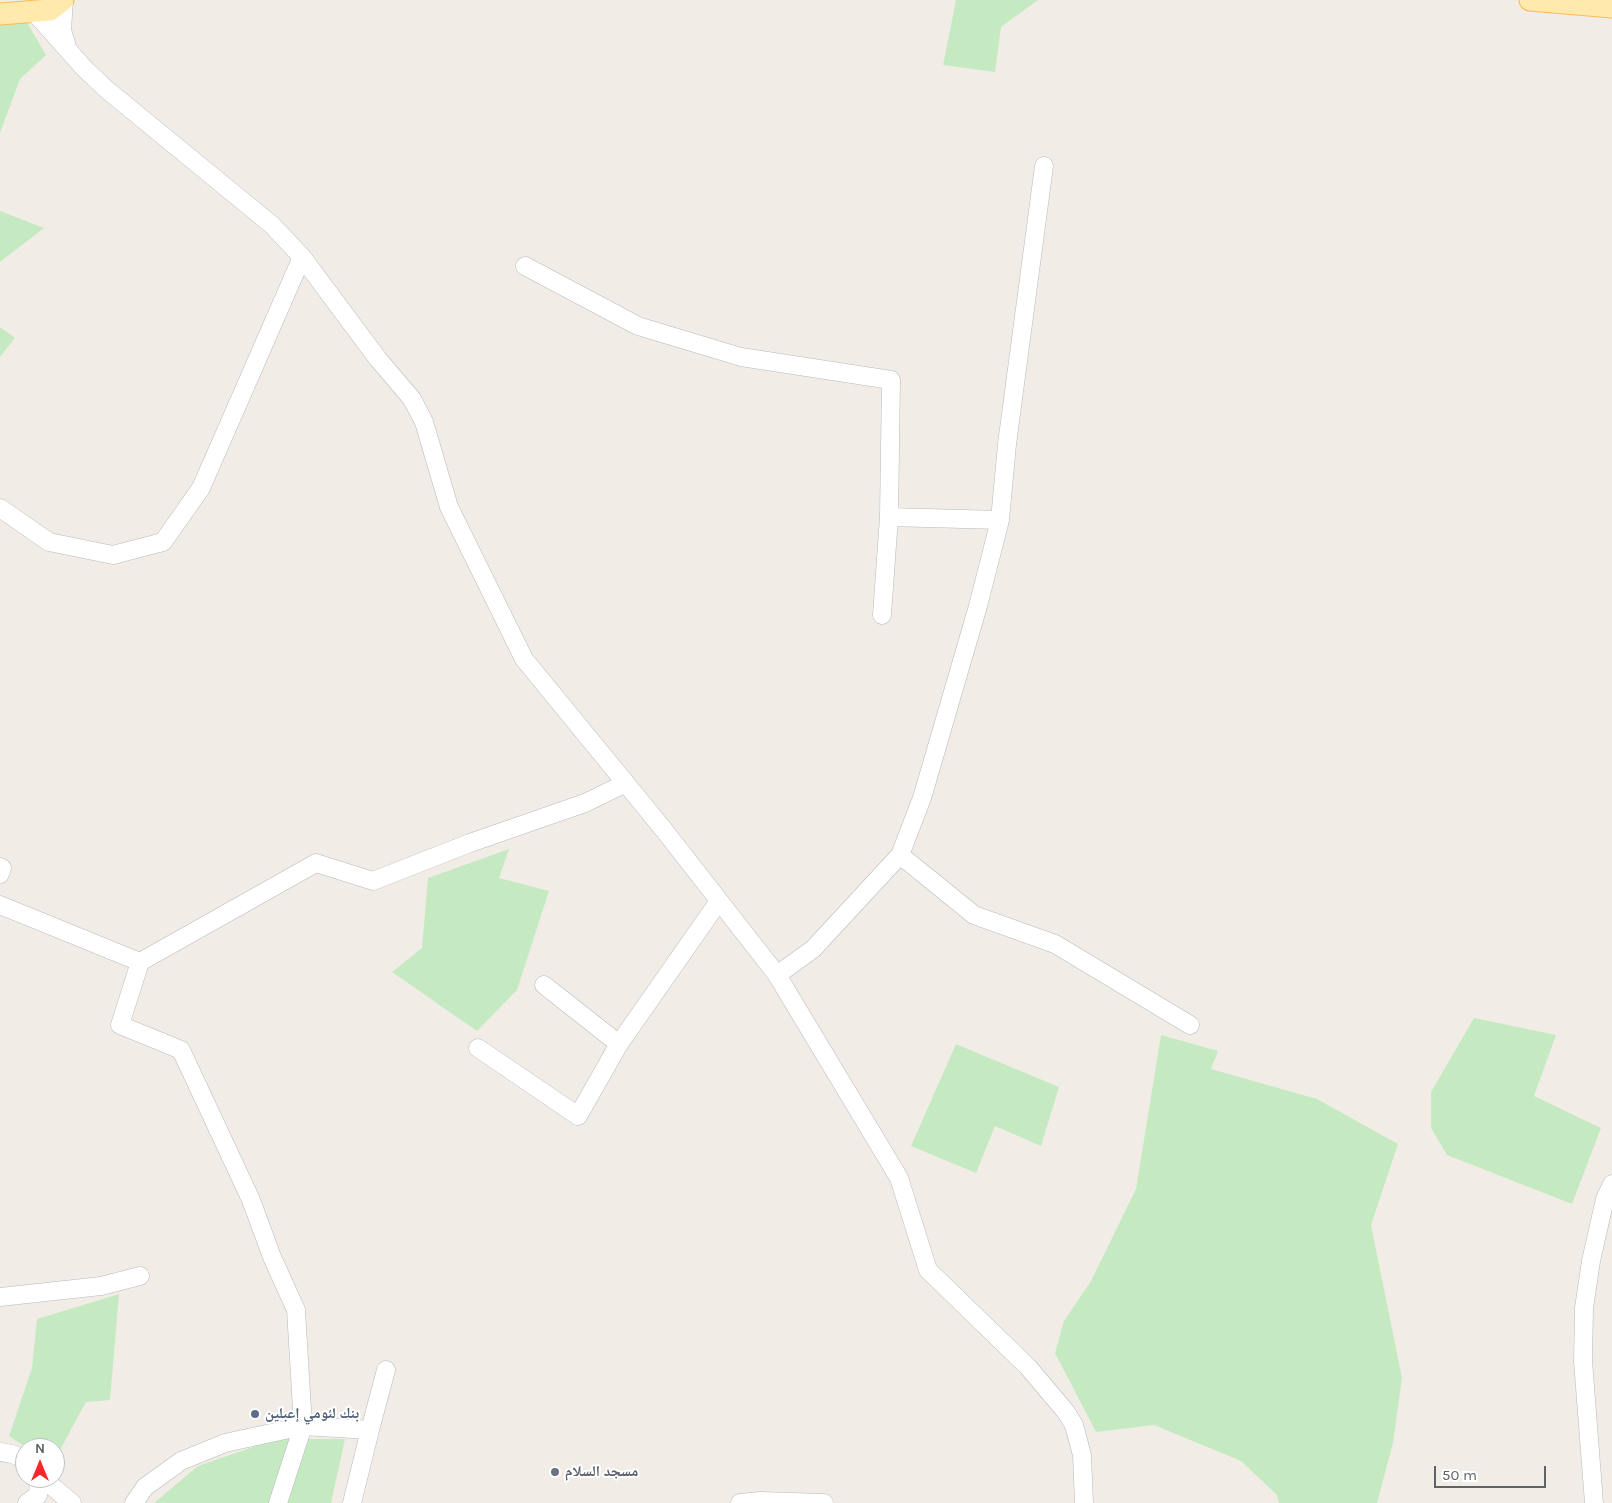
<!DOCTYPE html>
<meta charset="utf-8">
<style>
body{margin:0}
#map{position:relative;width:1612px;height:1503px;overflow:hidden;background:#f1ede6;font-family:Karla,sans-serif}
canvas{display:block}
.north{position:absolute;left:15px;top:1438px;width:50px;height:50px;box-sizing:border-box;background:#fff;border:1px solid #bec1c2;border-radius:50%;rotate:0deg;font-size:14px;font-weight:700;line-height:20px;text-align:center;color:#5d6367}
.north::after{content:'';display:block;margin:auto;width:18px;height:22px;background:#f6262c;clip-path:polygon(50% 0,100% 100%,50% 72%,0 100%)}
.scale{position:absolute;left:1434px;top:1466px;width:112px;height:22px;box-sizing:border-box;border:2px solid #5d6367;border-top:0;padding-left:6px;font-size:15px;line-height:18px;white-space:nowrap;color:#5d6367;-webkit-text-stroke:4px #fff;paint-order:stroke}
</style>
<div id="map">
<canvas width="1612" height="1503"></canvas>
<div class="north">N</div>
<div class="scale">50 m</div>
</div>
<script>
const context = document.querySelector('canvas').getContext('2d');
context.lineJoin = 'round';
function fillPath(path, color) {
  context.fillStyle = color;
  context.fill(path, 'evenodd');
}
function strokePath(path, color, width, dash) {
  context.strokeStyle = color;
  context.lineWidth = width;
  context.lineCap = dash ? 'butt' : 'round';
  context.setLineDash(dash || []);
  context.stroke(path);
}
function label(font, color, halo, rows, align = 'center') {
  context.font = font + ' Karla,"Noto Naskh Arabic",sans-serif';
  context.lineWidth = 4;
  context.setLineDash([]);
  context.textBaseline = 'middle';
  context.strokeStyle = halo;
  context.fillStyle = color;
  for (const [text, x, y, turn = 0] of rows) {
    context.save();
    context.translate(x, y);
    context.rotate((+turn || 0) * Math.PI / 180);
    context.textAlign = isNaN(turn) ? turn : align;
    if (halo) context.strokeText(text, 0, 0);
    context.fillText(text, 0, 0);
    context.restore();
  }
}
const green = new Path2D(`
 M956 0H1038L1001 27 995 72 943 65Z
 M25 19 46 55 20 79 0 133V25Z
 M0 211 44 228 0 262Z
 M0 327 15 338 0 357Z
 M509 849 499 878 549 891 517 990 477 1031 392 972 422 948 428 878Z
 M1474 1018 1556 1035 1534 1096 1601 1128 1572 1204 1447 1155 1431 1128V1092Z
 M1161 1035 1218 1051 1211 1069 1317 1099 1398 1144 1371 1225 1402 1378 1393 1443 1377 1503H1279L1277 1495 1241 1461 1154 1425 1096 1432 1055 1353 1064 1321 1091 1281 1136 1189Z
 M956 1044 1059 1087 1041 1146 995 1126 976 1173 911 1146Z
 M119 1294 110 1400 86 1402 55 1459V1448H27L9 1436 32 1368 37 1319Z
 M276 1439H345L331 1503H154L198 1466Z`);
const minor = new Path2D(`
 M64 0 62 30 67 47
 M35 13 83 67 106 89 272 225 302 257 378 359 412 399 424 422 449 507 524 659 664 830 777 975 899 1178 928 1270 1028 1367 1066 1412 1074 1425 1082 1455 1084 1503
 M525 266 638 326 741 357 891 380 889 517 882 615
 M0 508 49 542 113 555 163 542 201 488 302 257
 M889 517 1000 520
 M900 855 974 915 1055 944 1190 1025
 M0 867 2 868 0 874
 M0 905 140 962
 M777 975 813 949 900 855 922 798 978 606 1000 520 1007 444 1044 166
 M544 985 619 1044
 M478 1048 578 1116 619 1044 719 901
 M0 1297 101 1286 140 1276
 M0 1452 12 1454 25 1459
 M42 1478 72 1503
 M27 1503 38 1495 39 1478
 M134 1503 145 1487 181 1461 225 1443 303 1426 370 1430 386 1370
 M278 1503 303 1426 296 1310 272 1257 251 1200 181 1050 120 1025 140 962 316 863 373 881 470 843 585 803 626 783
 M352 1503 370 1430
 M740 1503 761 1501 824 1503
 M1594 1503 1583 1361 1584 1308 1591 1261 1605 1199 1612 1184`);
const major = new Path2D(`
 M1530 0 1612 7
 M0 14 50 10 63 0`);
const markers = [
 [255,1414,5,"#5c6f8a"],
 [555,1472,5,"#6b7280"]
];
const serviceNames = [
 ["بنك لئومي إعبلين",265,1414]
];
const worshipNames = [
 ["مسجد السلام",565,1472]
];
fillPath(green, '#c5eac1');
strokePath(minor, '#b6b9bd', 19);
strokePath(major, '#fcba53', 23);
strokePath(minor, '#fff', 18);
strokePath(major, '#ffe9ac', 21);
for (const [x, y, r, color] of markers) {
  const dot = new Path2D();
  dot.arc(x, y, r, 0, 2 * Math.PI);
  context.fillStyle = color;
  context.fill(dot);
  strokePath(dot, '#fff', 2);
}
label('bold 15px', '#4e5e75', '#fff', serviceNames, 'left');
label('bold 15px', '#5b616d', '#fff', worshipNames, 'left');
</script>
